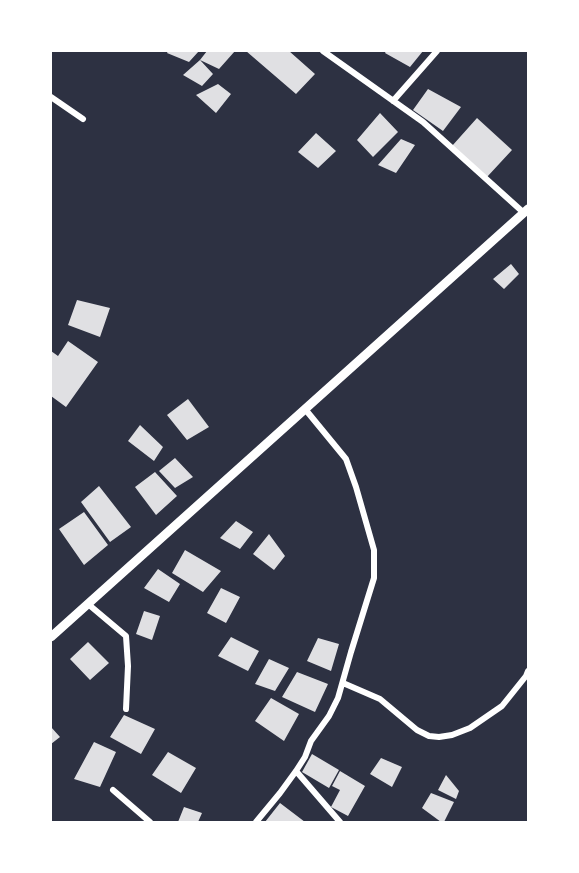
<!DOCTYPE html>
<style>
body{margin:0}
#map{position:relative;width:579px;height:873px;overflow:hidden;background:#2d3142;font-family:Signika,sans-serif}
canvas{display:block}
.frame{position:absolute;inset:0;border:52px solid #fff;pointer-events:none}
</style>
<div id="map">
<canvas width="579" height="873"></canvas>
<div class="frame"></div>
</div>
<script>
const context = document.querySelector('canvas').getContext('2d');
context.lineJoin = 'round';
function fillPath(path, color) {
  context.fillStyle = color;
  context.fill(path, 'evenodd');
}
function strokePath(path, color, width, dash) {
  context.strokeStyle = color;
  context.lineWidth = width;
  context.lineCap = dash ? 'butt' : 'round';
  context.setLineDash(dash || []);
  context.stroke(path);
}
const building = new Path2D(`
 M168 51H199L189 62 167 53Z
 M207 51H235L219 69 200 60Z
 M246 51H289L315 74 296 94Z
 M386 51H423L410 67 385 53Z
 M200 60 213 74 202 86 183 75Z
 M218 84 231 94 216 113 196 95Z
 M428 89 461 107 443 131 413 110Z
 M380 113 398 132 373 157 357 140Z
 M477 118 512 150 487 177 452 146Z
 M316 133 336 151 318 168 298 152Z
 M401 139 415 145 396 173 378 165Z
 M511 264 519 274 504 289 493 279Z
 M77 300 110 308 100 337 68 325Z
 M68 341 98 362 66 407 51 396V351L58 356Z
 M188 399 209 427 187 440 167 415Z
 M140 425 163 447 154 461 128 441Z
 M175 458 193 477 175 488 159 471Z
 M155 472 177 496 156 515 135 487Z
 M99 486 131 527 110 542 81 502Z
 M84 512 108 545 84 565 59 529Z
 M236 521 253 532 240 549 220 538Z
 M269 534 285 556 274 570 253 554Z
 M185 550 221 571 203 592 172 573Z
 M158 569 180 584 169 602 144 588Z
 M221 588 240 597 226 623 207 613Z
 M144 611 160 616 152 640 136 634Z
 M231 637 259 651 248 671 218 656Z
 M318 638 339 644 331 671 307 661Z
 M88 642 109 663 90 680 70 659Z
 M269 659 289 668 275 691 255 684Z
 M297 672 328 684 315 712 282 697Z
 M271 698 299 714 284 741 255 721Z
 M124 715 155 729 141 754 110 737Z
 M51 727 60 737 51 744Z
 M94 742 116 752 100 787 74 779Z
 M168 752 196 768 181 793 152 775Z
 M312 754 339 770 329 788 302 772Z
 M381 758 402 767 392 787 370 774Z
 M340 771 365 786 348 816 331 807 340 790 332 786Z
 M446 775 459 791 456 799 438 790Z
 M431 793 454 802 444 822H441L422 808Z
 M280 803 305 822H265Z
 M184 807 202 813 198 822H178Z`);
const minor = new Path2D(`
 M323 51 423 122 524 213
 M51 97 83 119
 M393 101 437 51
 M88 604 126 636 128 666 126 709
 M343 683 380 699 417 730 429 736 439 737 452 735 470 728 502 706 526 676 528 671
 M296 771 340 822
 M113 790 150 822
 M256 822 280 793 296 771 305 757 311 741 329 716 338 698 351 652 374 578V550L356 487 346 459 305 409`);
const tertiary = new Path2D(`
 M51 637 528 209`);
fillPath(building, '#e0e0e3');
strokePath(minor, '#fff', 6);
strokePath(tertiary, '#fff', 9);
</script>
